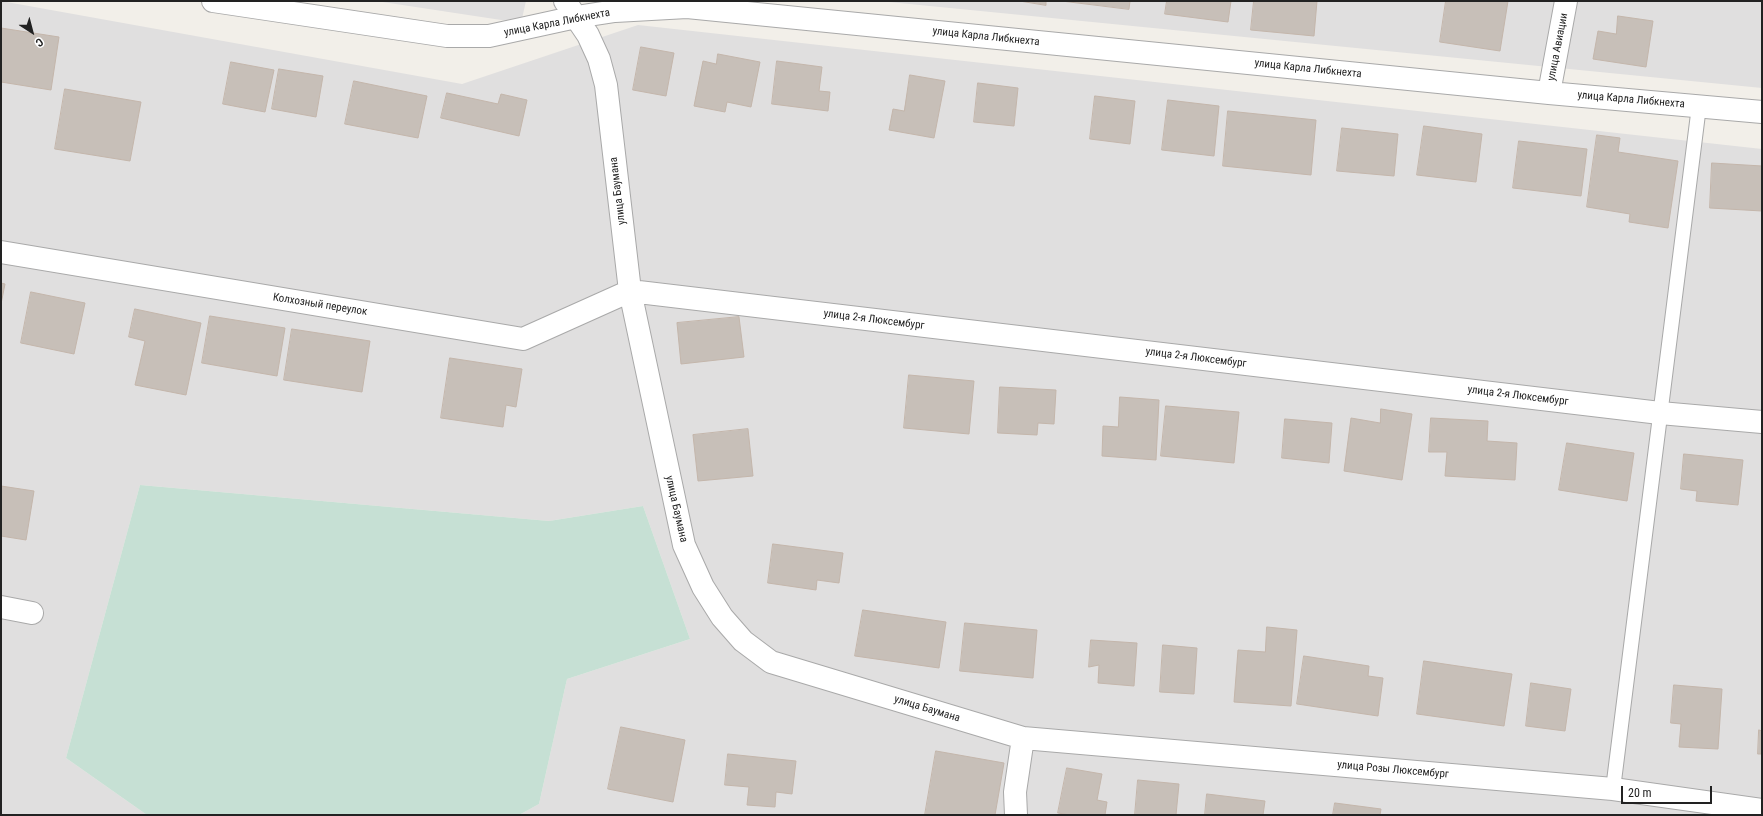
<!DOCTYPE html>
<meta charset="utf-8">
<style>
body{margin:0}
#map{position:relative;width:1763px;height:816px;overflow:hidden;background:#f2efe9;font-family:"Roboto Condensed",sans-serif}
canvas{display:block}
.frame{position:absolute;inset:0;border:2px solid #222;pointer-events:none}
.north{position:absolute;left:12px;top:12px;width:40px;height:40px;-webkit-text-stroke:3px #fff;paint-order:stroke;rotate:144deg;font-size:11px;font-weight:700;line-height:16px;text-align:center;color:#222}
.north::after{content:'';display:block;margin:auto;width:14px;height:18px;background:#222;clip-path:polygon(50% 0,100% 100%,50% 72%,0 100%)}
.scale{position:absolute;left:1621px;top:786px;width:91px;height:18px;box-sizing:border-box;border:2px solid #222;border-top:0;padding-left:5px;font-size:12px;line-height:14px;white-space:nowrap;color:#222;-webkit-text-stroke:3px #fff;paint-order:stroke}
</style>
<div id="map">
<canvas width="1763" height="816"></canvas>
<div class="frame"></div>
<div class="north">С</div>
<div class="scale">20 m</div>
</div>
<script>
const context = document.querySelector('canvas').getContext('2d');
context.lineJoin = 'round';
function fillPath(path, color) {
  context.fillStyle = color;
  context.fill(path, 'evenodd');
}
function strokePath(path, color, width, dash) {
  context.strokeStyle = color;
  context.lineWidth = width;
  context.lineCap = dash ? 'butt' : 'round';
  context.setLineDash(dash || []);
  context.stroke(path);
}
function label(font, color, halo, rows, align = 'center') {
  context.font = font + ' "Roboto Condensed",sans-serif';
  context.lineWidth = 4;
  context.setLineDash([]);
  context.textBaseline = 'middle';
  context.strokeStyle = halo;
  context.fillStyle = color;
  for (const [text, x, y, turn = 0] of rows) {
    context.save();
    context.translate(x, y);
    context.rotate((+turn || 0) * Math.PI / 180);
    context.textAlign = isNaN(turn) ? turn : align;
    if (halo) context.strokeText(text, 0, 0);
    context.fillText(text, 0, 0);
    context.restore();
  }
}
const residential = new Path2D(`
 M1 1 462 84 638 25 1762 149V815H519L539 804 567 679 690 639 643 506 549 521 140 485 66 758 147 815H1Z
 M376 1H526L521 23Z
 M879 1H1762V88Z`);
const wetland = new Path2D(`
 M140 485 549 521 643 506 690 639 567 679 539 804 519 815H147L66 758Z`);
const building = new Path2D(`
 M1020 1H1046V5Z
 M1062 1H1130L1129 9Z
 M1167 1H1231L1228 22 1165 14Z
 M1254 1H1317L1314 36 1251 30Z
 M1446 1H1508L1500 51 1440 42Z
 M1618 16 1653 21 1646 67 1593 59 1598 31 1616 34Z
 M1 28 59 37 51 90 1 82Z
 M641 47 674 53 666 96 633 90Z
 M718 54 760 62 751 107 727 102 725 112 694 106 703 61 716 64Z
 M777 61 822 67 819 91 830 92 828 111 772 104Z
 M231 62 274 70 265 112 223 104Z
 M279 69 323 76 316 117 272 109Z
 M910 75 945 81 934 138 889 130 893 109 904 111Z
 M354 81 427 96 418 138 345 124Z
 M978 83 1018 88 1014 126 974 122Z
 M65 89 141 102 130 161 55 149Z
 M447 93 498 104 501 94 527 100 519 136 441 118Z
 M1095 96 1135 101 1130 144 1090 139Z
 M1168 100 1219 106 1214 156 1162 150Z
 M1228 111 1316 120 1311 175 1223 166Z
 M1424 126 1482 134 1476 182 1417 175Z
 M1342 128 1398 134 1394 176 1337 171Z
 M1597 135 1620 138 1618 152 1678 161 1668 228 1629 222 1630 214 1587 207Z
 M1519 141 1587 149 1581 196 1513 188Z
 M1712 163 1762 166V211L1710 208Z
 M1 283 5 284 1 304Z
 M31 292 85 303 74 354 21 343Z
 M135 309 201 323 186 395 135 385 145 341 129 337Z
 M210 316 285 328 277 376 202 363Z
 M739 317 744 357 681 364 677 323Z
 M292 329 370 341 362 392 284 380Z
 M450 358 522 369 516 407 506 405 503 427 441 418Z
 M909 375 974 381 969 434 904 428Z
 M1000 387 1056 390 1054 424 1038 423 1037 435 998 433Z
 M1120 397 1159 400 1156 460 1102 456 1103 426 1118 427Z
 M1166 406 1239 412 1234 463 1161 456Z
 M1381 409 1412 414 1402 480 1344 471 1351 418 1380 423Z
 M1431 418 1488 421 1487 441 1517 443 1515 480 1445 476 1447 452H1429Z
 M1285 419 1332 423 1329 463 1282 458Z
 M748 429 753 476 698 481 693 435Z
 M1567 443 1634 453 1627 501 1559 490Z
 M1684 454 1743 460 1738 505 1696 501 1697 491 1681 489Z
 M1 486 34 491 26 540 1 536Z
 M773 544 843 553 839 583 817 580 816 590 768 583Z
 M863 610 946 622 939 668 855 656Z
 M965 623 1037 630 1033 678 960 671Z
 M1267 627 1297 630 1291 706 1234 702 1238 650 1265 652Z
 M1091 640 1137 643 1134 686 1098 683 1099 665 1089 667Z
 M1163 645 1197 648 1194 694 1160 692Z
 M1304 656 1369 666 1368 676 1383 678 1378 716 1297 704Z
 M1424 661 1512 674 1504 726 1417 714Z
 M1531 683 1571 689 1565 731 1526 726Z
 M1674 685 1722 689 1718 749 1679 747 1681 724 1671 723Z
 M621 727 685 740 673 802 608 789Z
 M1759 730 1762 731V754H1758Z
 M936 751 1004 763 995 815H925Z
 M728 754 796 761 792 794 776 792 775 807 747 805 749 787 725 785Z
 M1067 768 1102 774 1097 800 1107 802 1105 815H1070L1058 813Z
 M1138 780 1179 784 1176 815H1135Z
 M1207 794 1265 801 1263 815H1205Z
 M1335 803 1381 809 1380 815H1333Z`);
const lane = new Path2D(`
 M1613 789 1699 106`);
const street = new Path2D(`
 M213 1 447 36H489L576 17 615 11 687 7 1549 93 1762 112
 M565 1 588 35 599 59 606 85 630 291 684 545 703 587 722 617 743 641 771 662 1023 738 1015 792 1016 815
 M1549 93 1566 1
 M1 252 523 339 630 291 1660 413 1762 422
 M1 607 32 613
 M1023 738 1613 789 1762 810`);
const streetNames = [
 ["улица Карла Либкнехта",557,23,-11],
 ["улица Карла Либкнехта",986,37,6],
 ["улица Авиации",1558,47,-79],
 ["улица Карла Либкнехта",1308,69,6],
 ["улица Карла Либкнехта",1631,100,5],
 ["улица Баумана",618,191,-97],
 ["Колхозный переулок",320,305,9],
 ["улица 2-я Люксембург",874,320,7],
 ["улица 2-я Люксембург",1196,358,7],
 ["улица 2-я Люксембург",1518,396,7],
 ["улица Баумана",676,509,77],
 ["улица Баумана",927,709,17],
 ["улица Розы Люксембург",1393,770,5]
];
fillPath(residential, '#e0dfdf');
fillPath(wetland, '#c6e0d4');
fillPath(building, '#c7bfb8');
strokePath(building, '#c4b6ab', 1);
strokePath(lane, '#a9a9a9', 16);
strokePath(street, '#a9a9a9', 24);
strokePath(lane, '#fff', 14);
strokePath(street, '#fff', 22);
label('11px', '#222', '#fff', streetNames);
</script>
